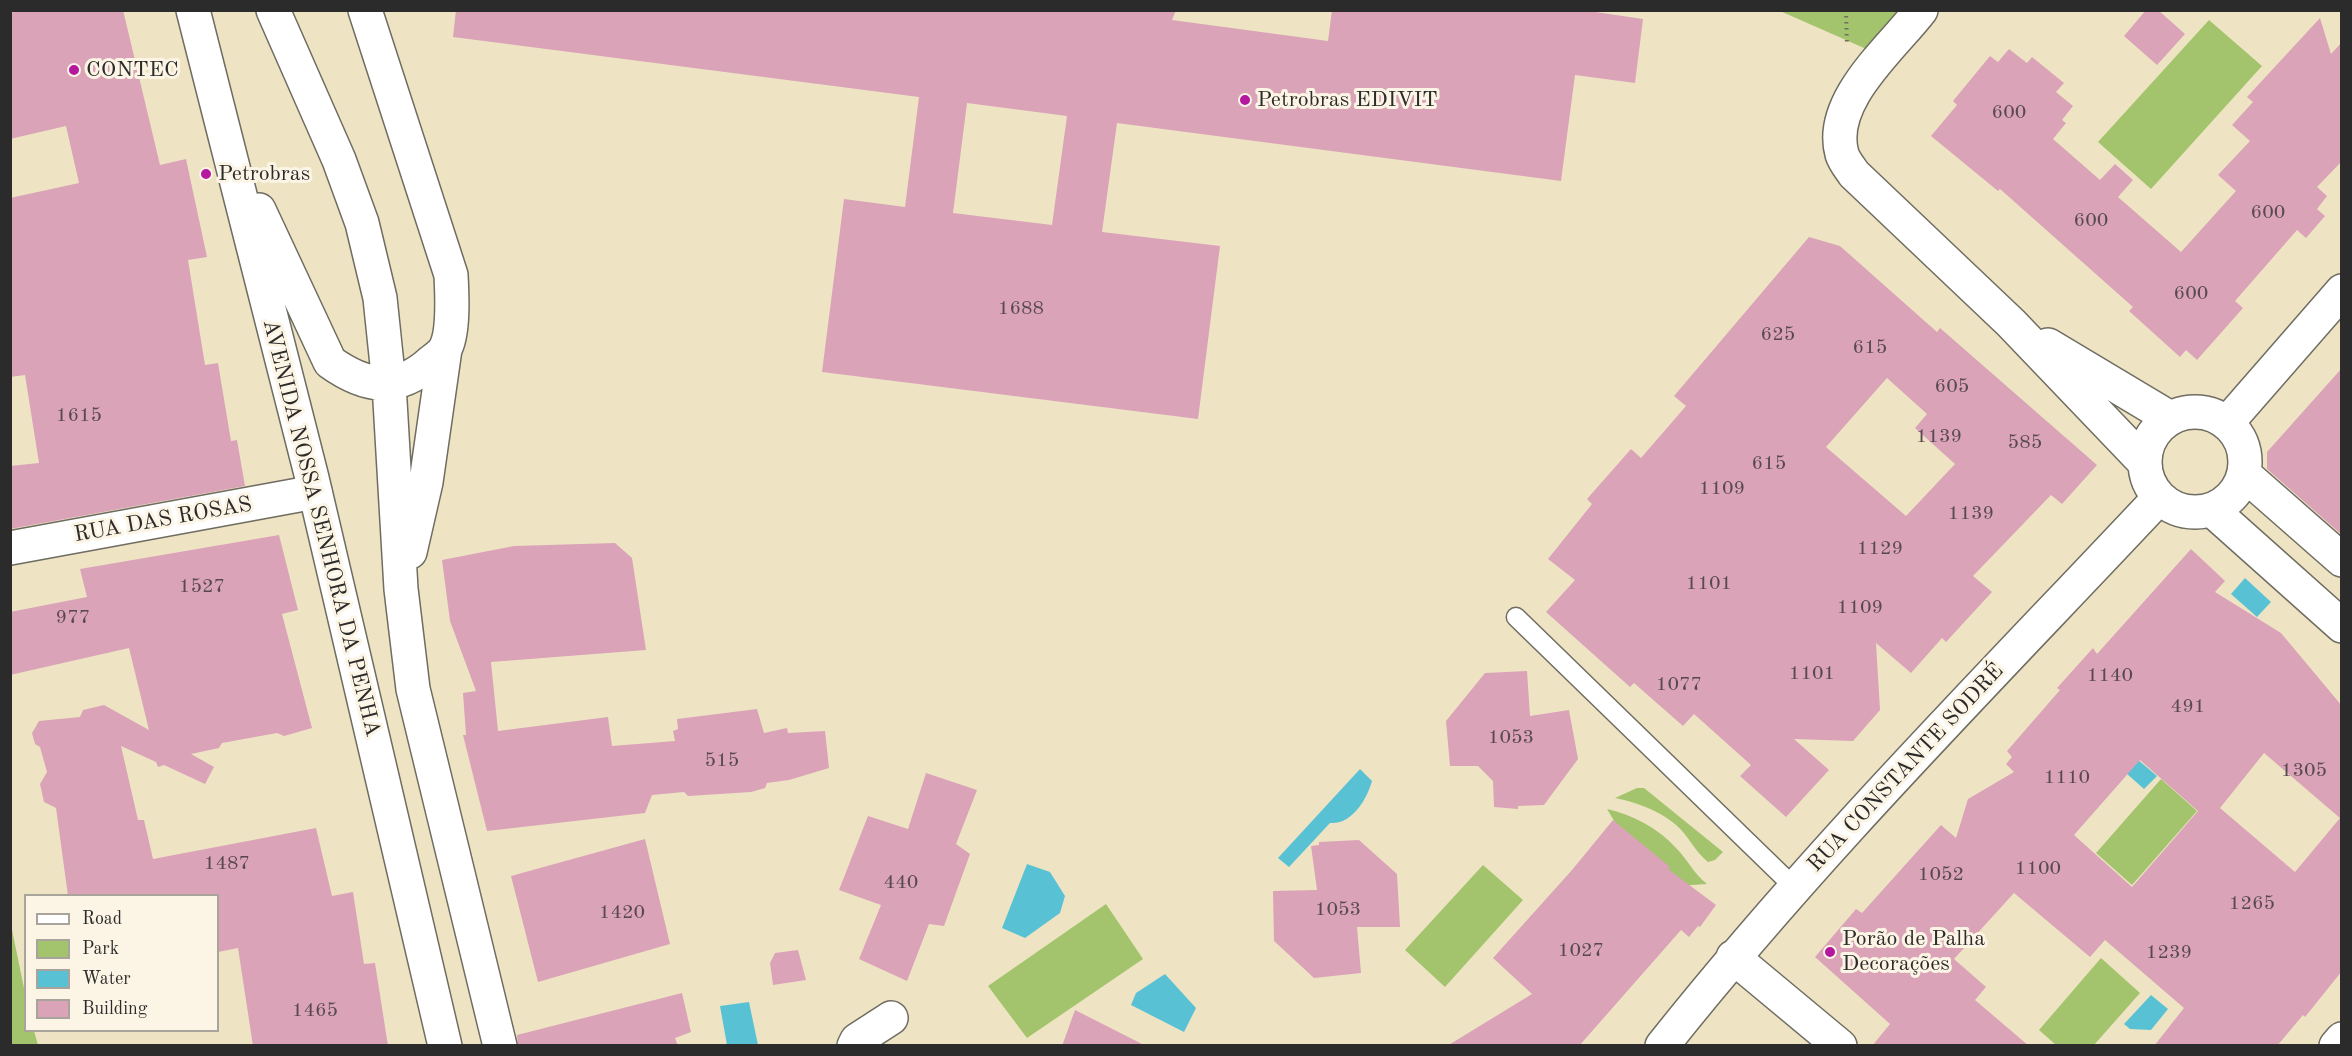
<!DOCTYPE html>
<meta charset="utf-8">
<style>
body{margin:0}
#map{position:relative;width:2352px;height:1056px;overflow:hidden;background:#eee4c4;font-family:"Old Standard TT",serif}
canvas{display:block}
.frame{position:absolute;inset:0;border:12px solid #2b2b2b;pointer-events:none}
.legend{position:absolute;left:24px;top:894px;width:195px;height:138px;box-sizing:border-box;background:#fcf5e5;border:2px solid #a8a49b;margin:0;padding:8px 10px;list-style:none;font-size:18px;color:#2b2b2b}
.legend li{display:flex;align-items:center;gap:12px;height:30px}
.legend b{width:30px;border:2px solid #a8a49b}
</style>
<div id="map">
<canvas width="2352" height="1056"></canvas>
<div class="frame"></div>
<ul class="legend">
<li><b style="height:8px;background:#fff"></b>Road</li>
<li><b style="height:16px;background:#a3c46c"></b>Park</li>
<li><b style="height:16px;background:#58c2d4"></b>Water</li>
<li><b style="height:16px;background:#daa3b8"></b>Building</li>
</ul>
</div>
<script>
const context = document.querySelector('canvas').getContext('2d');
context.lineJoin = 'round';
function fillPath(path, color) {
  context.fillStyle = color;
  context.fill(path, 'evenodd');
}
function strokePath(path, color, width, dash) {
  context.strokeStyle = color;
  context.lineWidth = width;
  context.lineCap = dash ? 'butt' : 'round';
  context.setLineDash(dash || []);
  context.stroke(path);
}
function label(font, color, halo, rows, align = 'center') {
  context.font = font + ' "Old Standard TT",serif';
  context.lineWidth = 6;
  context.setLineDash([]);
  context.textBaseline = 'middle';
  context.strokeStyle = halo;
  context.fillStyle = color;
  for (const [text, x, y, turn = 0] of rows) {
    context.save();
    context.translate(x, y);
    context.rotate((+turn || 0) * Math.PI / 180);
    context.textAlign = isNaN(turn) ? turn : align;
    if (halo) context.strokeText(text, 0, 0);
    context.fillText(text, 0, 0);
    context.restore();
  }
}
const green = new Path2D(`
 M1780 11H1911L1880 55Z
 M2209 20 2262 66 2151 189 2098 142Z
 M2161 779 2197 811 2132 885 2096 853Z
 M1637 788H1644L1723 852 1715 860 1708 862C1697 853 1692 843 1683 832 1667 813 1639 803 1615 798Z
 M1607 809C1633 815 1658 828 1676 848 1688 860 1694 874 1707 884L1661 887 1647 876Z
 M1483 865 1523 900 1445 987 1405 950Z
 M1106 904 1143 959 1027 1038 988 986Z
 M10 920 25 993 26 1030 34 1031 38 1045H11Z
 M2101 958 2140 993 2094 1045H2056L2039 1030Z`);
const water = new Path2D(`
 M2245 578 2271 602 2257 617 2231 594Z
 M2130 753 2157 776 2144 789 2118 766Z
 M1360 769 1372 781C1367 799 1352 825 1330 823L1289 867 1278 858Z
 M1027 864 1050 872 1065 896 1060 913 1025 938 1002 928Z
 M1165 974 1196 1008 1184 1032 1131 1005 1136 993Z
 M2151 995 2168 1009 2151 1030 2130 1029 2124 1024Z
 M749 1002 758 1045H727L720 1006Z`);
const building = new Path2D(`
 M22 10H123L160 165 186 159 207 257 188 260 205 365 218 363 231 441 237 440 245 486 10 529V466L39 463 25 375 10 377V198L79 183 66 126 10 139V13Z
 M456 10H1176L1172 20 1328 41 1332 10H1582L1643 19 1635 83 1575 75 1561 181 1117 123 1102 232 1220 246 1198 419 822 372 844 199 905 207 919 97 453 37ZM967 103 1067 116 1052 225 953 213Z
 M2146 10H2158L2185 34 2157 65 2124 36Z
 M2320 18 2331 54 2342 42V161L2317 187 2327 196 2317 209 2325 216 2306 238 2297 230 2235 301 2243 308 2197 360 2186 350 2180 357 2129 311 2133 307 2000 189 1998 191 1931 136 1957 105 1953 101 1990 56 1998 62 2009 49 2027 63 2032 57 2064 83 2056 92 2073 106 2062 120 2066 123 2053 139 2100 180 2115 164 2133 180 2118 197 2181 252 2236 191 2218 175 2250 141 2232 125 2253 102 2247 97Z
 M1809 237 1840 246 1937 332 1940 328 2097 465 2062 504 2051 495 1973 576 1992 592 1946 642 1942 638 1911 673 1876 643 1880 710 1853 741 1794 739 1829 770 1786 817 1740 776 1751 765 1694 714 1683 726 1634 683 1630 687 1546 612 1575 580 1548 559 1592 504 1587 499 1631 449 1641 458 1686 406 1674 396ZM1887 378 1927 414 1915 428 1955 464 1906 516 1826 447Z
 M2342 368V535L2267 469V452Z
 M279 535 298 610 282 614 312 728 284 736 277 733 222 743 219 748 191 754 214 767 205 784 164 765 158 767 156 762 121 746 138 820H144L153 859 316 828 332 896 353 892 364 964 375 963 388 1046H253L238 948 218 952V896H68L56 808 44 802 40 784 47 772 40 747 35 744 32 733 39 721 80 717 83 710 104 705 149 730 129 648 10 675V612L87 597 80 569Z
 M615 543 632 558 646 650 491 662 498 731 608 717 612 746 675 741 673 731 678 729 677 719 757 709 764 733 787 728 788 733 825 731 829 768 789 780 767 783 765 788 751 792 688 796 684 792 652 795 645 813 487 831 463 735H466L463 693 476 691 450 621 442 560 514 546Z
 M2191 549 2225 581 2215 592 2281 633 2342 706V971L2305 1017 2303 1015 2277 1046H2154L2184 1008 2105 940 2090 957 2014 893 1954 959 1986 987 1975 1000 2029 1046H1872L1890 1024 1815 957 1856 909 1862 913 1941 825 1956 838 1968 799 2014 772 2006 764 2012 757 2007 751 2060 690 2057 688 2093 648 2097 654ZM2264 753 2340 818 2295 872 2220 808ZM2140 760 2198 811 2132 887 2074 835Z
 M1527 671 1530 716 1569 710 1578 759 1544 805 1518 806V809L1494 807 1493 781 1478 766H1450L1446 721 1485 673Z
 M926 773 977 790 956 844 970 854 944 926 929 924 907 981 859 959 881 905 839 890 868 816 908 829Z
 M1613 820 1670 867 1668 869 1716 905 1700 927 1698 926 1689 937 1681 930 1579 1046H1447L1532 994 1493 958 1572 870Z
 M645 839 670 944 538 982 511 876Z
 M1359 840 1397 874 1400 927H1357L1361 973 1314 978 1274 941 1273 891 1317 890 1311 846 1319 845V842Z
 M798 950 806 980 773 985 770 963 775 953Z
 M682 993 691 1032 675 1038 678 1046H518L517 1035Z
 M1075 1010 1146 1046H1062Z`);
const path = new Path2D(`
 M1846 10 1847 46`);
const lane = new Path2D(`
 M1516 617 1794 887`);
const street = new Path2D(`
 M1921 10C1892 48 1827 101 1842 154 1844 161 1850 168 1854 174L2011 323 2144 462
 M2048 345 2170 418
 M2145 462a50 50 0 1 1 100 0a50 50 0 1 1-100 0Z
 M2227 423 2342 291
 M2244 474 2342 560
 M2212 510 2342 626
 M10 548 315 492
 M1733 957 1840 1046
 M854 1046 857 1040 891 1018
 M1662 1046C1816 852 1991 677 2159 498`);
const secondary = new Path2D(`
 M2336 1046 2342 1039`);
const primary = new Path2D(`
 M193 10 312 478 445 1046
 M273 10 339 160 362 223 380 298 389 384 401 589 413 689 500 1046
 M259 210 330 362C365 387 397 393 431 362 435 359 442 354 445 349 454 333 452 294 451 275L365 10
 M410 552 426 482 445 349`);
const markers = [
 [74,70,6,"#b5179e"],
 [1245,100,6,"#b5179e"],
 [206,174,6,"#b5179e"],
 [1830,952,6,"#b5179e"]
];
const numberNames = [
 ["600",2009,113],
 ["600",2268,213],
 ["600",2091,221],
 ["600",2191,294],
 ["1688",1021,309],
 ["625",1778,335],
 ["615",1870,348],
 ["605",1952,387],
 ["1615",79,416],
 ["1139",1939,437],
 ["585",2025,443],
 ["615",1769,464],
 ["1109",1722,489],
 ["1139",1971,514],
 ["1129",1880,549],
 ["1101",1709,584],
 ["1527",202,587],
 ["1109",1860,608],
 ["977",73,618],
 ["1101",1812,674],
 ["1140",2110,676],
 ["1077",1679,685],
 ["491",2188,707],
 ["1053",1511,738],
 ["515",722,761],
 ["1305",2304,771],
 ["1110",2067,778],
 ["1487",227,864],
 ["1100",2038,869],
 ["1052",1941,875],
 ["440",901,883],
 ["1265",2252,904],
 ["1053",1338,910],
 ["1420",622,913],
 ["1027",1581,951],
 ["1239",2169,953],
 ["1465",315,1011]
];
const poiNames = [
 ["CONTEC",86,70],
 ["Petrobras EDIVIT",1257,100],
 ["Petrobras",218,174],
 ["Porão de Palha",1842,939],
 ["Decorações",1842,964]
];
const streetNames = [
 ["RUA DAS ROSAS",163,520,-10],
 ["AVENIDA NOSSA SENHORA DA PENHA",321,528,76],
 ["RUA CONSTANTE SODRÉ",1906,768,-47]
];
fillPath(green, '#a3c46c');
fillPath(water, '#58c2d4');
fillPath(building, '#daa3b8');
strokePath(lane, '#6f6c61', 21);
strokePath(street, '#6f6c61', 36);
strokePath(secondary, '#6f6c61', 36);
strokePath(primary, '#6f6c61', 36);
strokePath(path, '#6f6c61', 4, [1.5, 4.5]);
strokePath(lane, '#fff', 18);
strokePath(street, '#fff', 33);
strokePath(secondary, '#fff', 33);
strokePath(primary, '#fff', 33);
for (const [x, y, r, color] of markers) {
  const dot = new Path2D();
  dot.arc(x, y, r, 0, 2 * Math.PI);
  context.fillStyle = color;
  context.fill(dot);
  strokePath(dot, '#fcf5e5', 2);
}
label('20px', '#57494e', null, numberNames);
label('22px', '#2b2b2b', '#fcf5e5', poiNames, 'left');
label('22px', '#2b2b2b', '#fcf5e5', streetNames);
</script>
